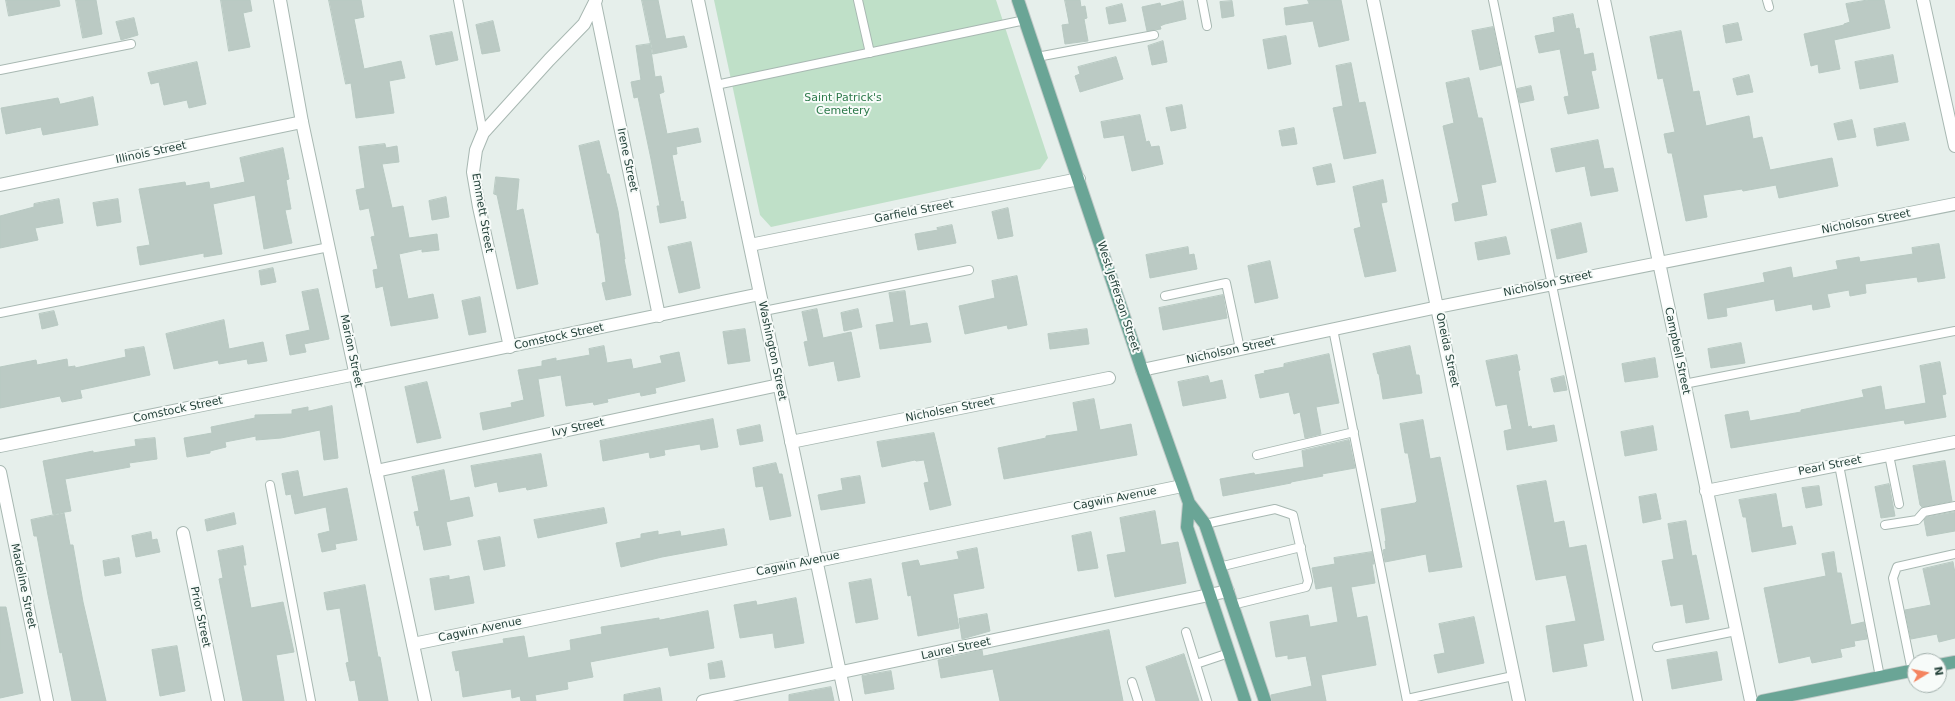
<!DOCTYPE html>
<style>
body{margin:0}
#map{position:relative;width:1955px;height:701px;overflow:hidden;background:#e6efeb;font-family:"DejaVu Sans",sans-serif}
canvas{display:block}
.north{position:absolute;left:1907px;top:653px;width:40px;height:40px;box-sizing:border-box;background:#f7fbf9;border:1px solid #a3b1ad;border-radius:50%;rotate:80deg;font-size:11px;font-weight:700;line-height:16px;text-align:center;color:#24423a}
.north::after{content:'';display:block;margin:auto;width:14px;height:18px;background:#f4845f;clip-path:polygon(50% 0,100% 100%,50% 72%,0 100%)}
</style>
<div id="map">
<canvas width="1955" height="701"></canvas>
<div class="north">N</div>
</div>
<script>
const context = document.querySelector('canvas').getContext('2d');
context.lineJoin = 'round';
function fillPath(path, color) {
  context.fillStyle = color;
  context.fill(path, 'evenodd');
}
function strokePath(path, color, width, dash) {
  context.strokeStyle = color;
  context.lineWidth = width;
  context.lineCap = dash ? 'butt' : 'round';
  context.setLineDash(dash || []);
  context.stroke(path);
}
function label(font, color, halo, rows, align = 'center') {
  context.font = font + ' "DejaVu Sans",sans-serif';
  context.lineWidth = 4;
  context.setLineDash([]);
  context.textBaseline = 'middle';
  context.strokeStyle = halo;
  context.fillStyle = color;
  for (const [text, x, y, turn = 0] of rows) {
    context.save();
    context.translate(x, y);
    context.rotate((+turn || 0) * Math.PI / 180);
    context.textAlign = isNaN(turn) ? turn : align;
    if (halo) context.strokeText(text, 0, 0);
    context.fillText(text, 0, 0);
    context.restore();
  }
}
const green = new Path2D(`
 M714 0H996L1048 158 1040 169 771 227 760 215Z`);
const building = new Path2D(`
 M6 0H59L60 6 9 16Z
 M76 0H96L102 34 83 38Z
 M221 0H250L252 11 243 13 250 47 229 51Z
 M329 0H361L364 17 354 19 364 69 401 61 405 78 389 81 394 113 356 118 351 83 346 84Z
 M642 0H658L666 39 684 36 687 47 653 54Z
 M1065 0H1080L1081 7 1085 6 1087 18 1084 19 1088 41 1065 44 1062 25 1069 24Z
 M1308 0H1341L1349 40 1319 47 1313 21 1286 25 1284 8 1309 4Z
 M1868 0H1884L1890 28 1834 40 1840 69 1819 73 1818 64 1811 66 1804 34 1844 25V24L1850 22 1846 4Z
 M1183 1 1186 19 1165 24 1160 26 1161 29 1147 31 1142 7 1160 3 1161 6Z
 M1232 1 1234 16 1222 18 1220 2Z
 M1122 4 1126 21 1109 24 1106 8Z
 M1573 14 1576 29 1579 28 1584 55 1593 53 1596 70 1591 71 1599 108 1568 114 1564 97 1569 96 1560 49 1539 53 1535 36 1555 32 1553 18Z
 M134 18 138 35 121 40 116 22Z
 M493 21 500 51 482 54 476 25Z
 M1738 23 1742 40 1726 43 1723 26Z
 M1493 27 1501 65 1480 70 1472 31Z
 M1681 31 1693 92 1699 91 1706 126 1749 116 1753 139 1762 137 1770 170 1832 158 1838 186 1779 198 1776 185 1743 191 1742 189 1703 195 1707 217 1686 221 1672 153H1668L1664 134 1675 132 1663 78 1658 79 1650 37Z
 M452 32 458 60 436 65 430 36Z
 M1286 36 1291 64 1268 69 1263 40Z
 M1163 41 1167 62 1152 65 1148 46Z
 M650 44 655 77 661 76 664 92 659 94 667 134 698 128 701 142 676 147 677 154 672 155 681 202 683 201 686 218 660 223 657 206H660L651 159 638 97 634 98 631 82 641 80 636 46Z
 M1893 55 1898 82 1860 89 1855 62Z
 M1116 57 1123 79 1080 92 1075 76 1080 74 1078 67Z
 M197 62 206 104 189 108 187 100 164 105 159 82 151 84 148 73Z
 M1351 63 1359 103 1365 102 1376 153 1344 159 1333 108 1343 106 1336 66Z
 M1749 75 1753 92 1737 95 1733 79Z
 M1469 78 1478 118H1482L1496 182 1481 185 1487 215 1455 221 1452 204 1459 202 1443 126 1454 123 1446 83Z
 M1531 86 1534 100 1520 103 1517 89Z
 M93 97 98 125 43 135 41 127 6 134 1 108 58 98 60 104Z
 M1182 105 1186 128 1171 131 1166 108Z
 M1140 115 1146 142 1149 141 1151 147 1159 146 1163 164 1132 171 1124 135 1104 138 1101 122Z
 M1852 120 1856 137 1838 140 1834 124Z
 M1905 123 1909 140 1877 146 1874 129Z
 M1294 128 1297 144 1282 146 1279 131Z
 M1598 140 1604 169 1613 168 1618 191 1591 196 1585 166 1556 172 1551 149Z
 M599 141 607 174H609L618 211 625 259H624L631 295 606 300 602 283 606 282 599 233H597L579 146Z
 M385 144 386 148 397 146 399 162 382 164 392 208 403 206 409 238 437 234 439 250 422 252V249L399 254 408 299 433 294 438 318 391 326 383 286 376 288 373 270 378 269 371 237 375 236 369 208 360 210 356 190 365 188 359 147Z
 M283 148 289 179 286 180 291 209 285 210 292 243 264 249 255 195 213 204 222 254 204 257V253L140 265 137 247 150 245 139 189 185 182 186 186 209 182 210 189 245 182 240 158Z
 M1331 164 1335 182 1317 185 1313 168Z
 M496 177 519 179 516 211 523 209 538 284 517 289 497 195 494 194Z
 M1383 180 1387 202 1381 203 1396 271 1365 277 1354 229 1361 227 1353 187Z
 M446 197 449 217 432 220 429 201Z
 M59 199 63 223 35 228 38 240 0 248V216L34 207V204Z
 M118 199 121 222 97 226 93 203Z
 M1008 208 1013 236 998 239 992 212Z
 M1581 223 1587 252 1557 259 1551 230Z
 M952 225 956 243 918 250 915 234 938 230 937 228Z
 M1506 237 1510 254 1478 260 1475 243Z
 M691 242 700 288 679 293 668 247Z
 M1939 244 1945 278 1918 282 1917 277 1865 284 1866 293 1850 296 1849 290 1827 294 1830 307 1813 310 1812 304 1776 311 1774 299 1726 308 1727 316 1708 319 1704 294 1765 282 1763 273 1791 267 1793 278 1838 269 1836 261 1859 257 1860 262 1913 254 1912 248Z
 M1188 247 1189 255 1194 254 1197 269 1150 278 1146 255Z
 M1270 261 1278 298 1255 303 1248 266Z
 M273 268 276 282 261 285 259 271Z
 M1017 276 1027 325 1008 329 1007 325 965 334 959 306 995 298 992 281Z
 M318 289 329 339 304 344 306 352 290 355 286 335 310 330 302 292Z
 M905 291 910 326 927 323 931 342 880 349 876 325 894 322 889 293Z
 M1223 295 1227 318 1163 330 1159 308Z
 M480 297 486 332 469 335 462 301Z
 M817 309 823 338 851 332 860 377 838 381 834 361 809 366 804 342 808 341 802 312Z
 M858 309 862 327 844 331 841 313Z
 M54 311 58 325 42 329 39 314Z
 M224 320 229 349 263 342 267 361 248 364 247 359 219 364 218 360 174 369 166 334Z
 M745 329 750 361 728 364 723 332Z
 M1087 329 1089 344 1050 349 1048 334Z
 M1741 343 1745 363 1711 368 1708 349Z
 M604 346 607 363 631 359 633 369 662 363 660 356 679 352 685 381 655 388 656 393 641 396 640 392 621 396 607 399 608 402 594 405 593 402 566 406 561 375 538 379 544 416 483 430 480 413 512 407 511 403 524 400 518 370 542 366V361L556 358V361L590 355 589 349Z
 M1410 346 1416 375H1419L1422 393 1383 399 1379 374H1378L1373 354Z
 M144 347 150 375 80 390 82 398 62 402 60 396 0 408V367L36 360 37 365 67 359 68 367 75 366V368L126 357 125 350Z
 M1329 354 1339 403 1316 407 1321 434 1305 438 1300 412 1294 414 1289 392 1260 398 1255 375 1265 373 1264 371 1284 367V364Z
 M1517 355 1520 370 1518 371 1528 427 1531 426 1532 429 1554 425 1557 441 1507 450 1504 431 1512 429 1507 404 1496 406 1486 361Z
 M1655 358 1658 377 1625 382 1622 364Z
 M1940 362 1946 394 1942 395 1946 417 1905 424 1904 420 1731 448 1725 415 1748 411 1750 421 1801 412V410L1864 397 1862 390 1881 386 1885 410 1926 403 1920 366Z
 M1208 376 1210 383 1222 380 1226 398 1183 406 1178 382Z
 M1564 376 1567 390 1554 392 1551 379Z
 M427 382 441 438 417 443 405 387Z
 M1094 399 1100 430 1131 424 1137 455 1004 479 998 448 1046 438V436L1078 431 1073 403Z
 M332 406 338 458 324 460 320 430 281 438 256 440V436L225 442 226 447 210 451V453L187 457 184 438 212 433 211 427 255 418V415L292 414V410L308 407V411Z
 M713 419 718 447 701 450 700 444 664 450 665 455 650 458 649 452 603 461 600 441Z
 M1423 420 1430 459 1440 457 1462 567 1429 572 1426 554 1385 562 1383 550 1386 549 1385 541H1386L1381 509 1415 503 1417 501 1408 453H1405L1400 424Z
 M760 425 763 441 740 445 737 430Z
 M1653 426 1657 450 1625 456 1621 432Z
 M934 433 951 505 930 510 924 483 929 482 924 460 916 461 915 460 882 467 877 442Z
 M155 438 157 459 129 463 130 467 65 479 71 511 53 514 43 461 93 451V453L136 446 135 440Z
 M1349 440 1355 468 1322 474 1323 476 1291 482V483L1223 496 1220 479 1254 473 1255 475 1304 467 1302 451Z
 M541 454 547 486 527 490 526 487 499 492 497 482 475 487 471 466Z
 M1945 461 1952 501 1922 507 1920 505 1913 466Z
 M776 463 779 474H782L791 516 770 520 763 486 756 487 753 468Z
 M444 470 450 501 469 497 473 516 446 522 451 545 424 550 419 525 417 526 414 512 419 511 412 477Z
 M298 471 303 497 347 488 357 540 335 544 336 549 322 552 318 534 330 531 326 507 295 514 291 494 286 495 282 474Z
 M860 476 865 503 821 510 818 495 843 490 841 479Z
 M1546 481 1554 523 1564 521 1569 548 1586 545 1604 640 1583 644 1587 666 1553 672 1546 626 1576 621 1570 593 1566 575 1536 580 1517 486Z
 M1889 484 1895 516 1881 518 1875 487Z
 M1819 486 1822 505 1806 508 1802 488Z
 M1656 494 1661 519 1643 523 1639 497Z
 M1776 494 1782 528 1792 526 1796 544 1752 552 1746 517H1743L1739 500Z
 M604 508 607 523 538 538 534 520Z
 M1155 511 1161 545 1178 542 1186 583 1115 597 1107 555 1126 552 1120 518Z
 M1955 512V531L1927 536 1924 520 1927 517Z
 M64 513 70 545H73L83 602 106 701H72L62 652 60 653 48 595 37 536H34L31 520Z
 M234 513 236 524 207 531 205 520Z
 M1686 521 1692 556 1696 555 1709 619 1686 623 1683 604 1671 606 1662 561 1674 559 1668 524Z
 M724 529 727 545 662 557 621 567 616 543 641 538V534L658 531V535L680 531 681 536Z
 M151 532 152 540 157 539 160 552 136 557 132 536Z
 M1091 532 1098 568 1078 571 1072 536Z
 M500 537 505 566 484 570 478 541Z
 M243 546 246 565H243L251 608 283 602 294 652 276 655 284 701H243L219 579 223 578 218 551Z
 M977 548 984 588 953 594 959 628 918 636 911 595 908 596 902 563 918 560 920 566 959 559 957 552Z
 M1372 552 1374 564H1372L1375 583 1351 587 1357 618 1367 616 1376 665 1321 675 1326 701H1272L1271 695 1312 686 1306 656 1288 659V655L1276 657 1270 622 1308 615 1310 627 1338 622 1332 586 1316 589 1312 568 1335 564 1334 558Z
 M1834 552 1837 573H1841L1851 625 1864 622 1867 639 1854 641 1855 646 1840 649 1842 657 1812 663 1810 656 1779 663 1764 588 1826 576 1822 554Z
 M119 558 121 573 105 576 103 561Z
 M1953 562 1955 573V638L1939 642 1937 634 1911 639 1905 610 1931 605 1923 569Z
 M449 576V580L469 576 474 603 435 610 430 579Z
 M871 579 878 619 856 623 849 583Z
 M365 585 378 657H380L388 701H359L355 680 350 681 346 663 349 662 340 608 327 610 324 593Z
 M796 598 804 643 775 648 773 633 740 638 734 605 756 601 757 605Z
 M0 607H6L23 693 0 698Z
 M708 611 714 648 670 656 668 647 590 662 593 677 567 682 568 689 535 695 536 701H521L520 696 512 698 511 689 463 697 459 670 456 671 452 652 504 643 503 639 524 636 528 658 571 650 570 640 602 634 601 627 659 618V620Z
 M987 614 990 631 962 639 959 619Z
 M1474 617 1484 663 1438 673 1434 655 1445 653 1439 624Z
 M1109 630 1123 701H1000L993 669 941 678 938 660 982 650 983 656Z
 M177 646 185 691 160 696 152 650Z
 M1717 652 1722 680 1672 689 1667 660Z
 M1184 654 1199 701H1156L1146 667Z
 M722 661 725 677 710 679 708 664Z
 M891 671 894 689 865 694 862 676Z
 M831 687 834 701H789V695Z
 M660 688 662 701H624V695Z`);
const service = new Path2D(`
 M458 0 483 133
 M858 0 870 53
 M1202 0 1207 26
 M1493 0 1638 701
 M1767 0 1769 7
 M1037 57 1154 35
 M0 70 131 44
 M716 85 1025 20
 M1165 296 1226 283 1240 349
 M764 311 969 270
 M0 313 329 247
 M1333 329 1407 701
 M1684 384 1955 331
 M1257 455 1354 432
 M1889 455 1899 504
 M1839 465 1880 677
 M270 485 311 701
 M1205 524 1275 509 1293 515 1308 581 1306 587 1232 605
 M1885 525 1917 520 1924 512 1955 506
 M1219 567 1301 547
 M1186 632 1207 701
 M1657 647 1736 631
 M1196 664 1229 653
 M1912 671 1893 578 1897 567 1955 554
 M1132 682 1138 701
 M1407 699 1513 676`);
const minor = new Path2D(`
 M698 0 846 701
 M1373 0 1519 701
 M1604 0 1751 701
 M595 4 659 316
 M0 185 302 122
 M750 245 1079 179
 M510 347 479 207 473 172 476 150 483 133 549 60 584 24 596 0
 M1142 370 1438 307 1955 204
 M357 378 760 294
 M791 442 1109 378
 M0 446 356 374
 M376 471 779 385
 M0 472 47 701
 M1706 491 1955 442
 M183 533 218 701
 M413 644 1182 486
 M703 701 1228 591`);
const tertiary = new Path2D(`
 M280 0 302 122 425 701
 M1923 0 1955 146`);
const primary = new Path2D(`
 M1018 0 1142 370 1189 503 1187 527 1245 701
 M1189 503 1205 524 1265 701
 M1939 665 1955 662
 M1762 701 1915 670`);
const parkNames = [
 ["Saint Patrick's",843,98],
 ["Cemetery",843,111]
];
const streetNames = [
 ["Illinois Street",151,153,-12],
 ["Irene Street",627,160,78],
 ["Garfield Street",914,212,-11],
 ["Emmett Street",482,213,80],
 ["Nicholson Street",1866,222,-11],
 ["Nicholson Street",1548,284,-12],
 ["West Jefferson Street",1118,297,72],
 ["Comstock Street",559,337,-12],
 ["Oneida Street",1447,350,78],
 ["Marion Street",351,351,78],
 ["Washington Street",772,351,78],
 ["Nicholson Street",1231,351,-12],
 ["Campbell Street",1677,351,78],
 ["Comstock Street",178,410,-12],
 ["Nicholsen Street",950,410,-11],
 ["Ivy Street",578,428,-12],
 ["Pearl Street",1830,466,-11],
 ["Cagwin Avenue",1115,499,-11],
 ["Cagwin Avenue",798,564,-12],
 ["Madeline Street",23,586,78],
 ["Prior Street",200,617,78],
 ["Cagwin Avenue",480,630,-12],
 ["Laurel Street",956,649,-12]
];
fillPath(green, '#bfe0c8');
fillPath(building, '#bbcac4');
strokePath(building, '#b8c9c2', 1);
strokePath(service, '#a8b8b2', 10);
strokePath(minor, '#a8b8b2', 14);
strokePath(tertiary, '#a8b8b2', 14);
strokePath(primary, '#c2cac8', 14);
strokePath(service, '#fff', 8);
strokePath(minor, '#fff', 12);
strokePath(tertiary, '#fff', 12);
strokePath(primary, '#6aa596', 12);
label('11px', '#2d7a4b', '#f7fbf9', parkNames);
label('11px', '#24423a', '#f7fbf9', streetNames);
</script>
